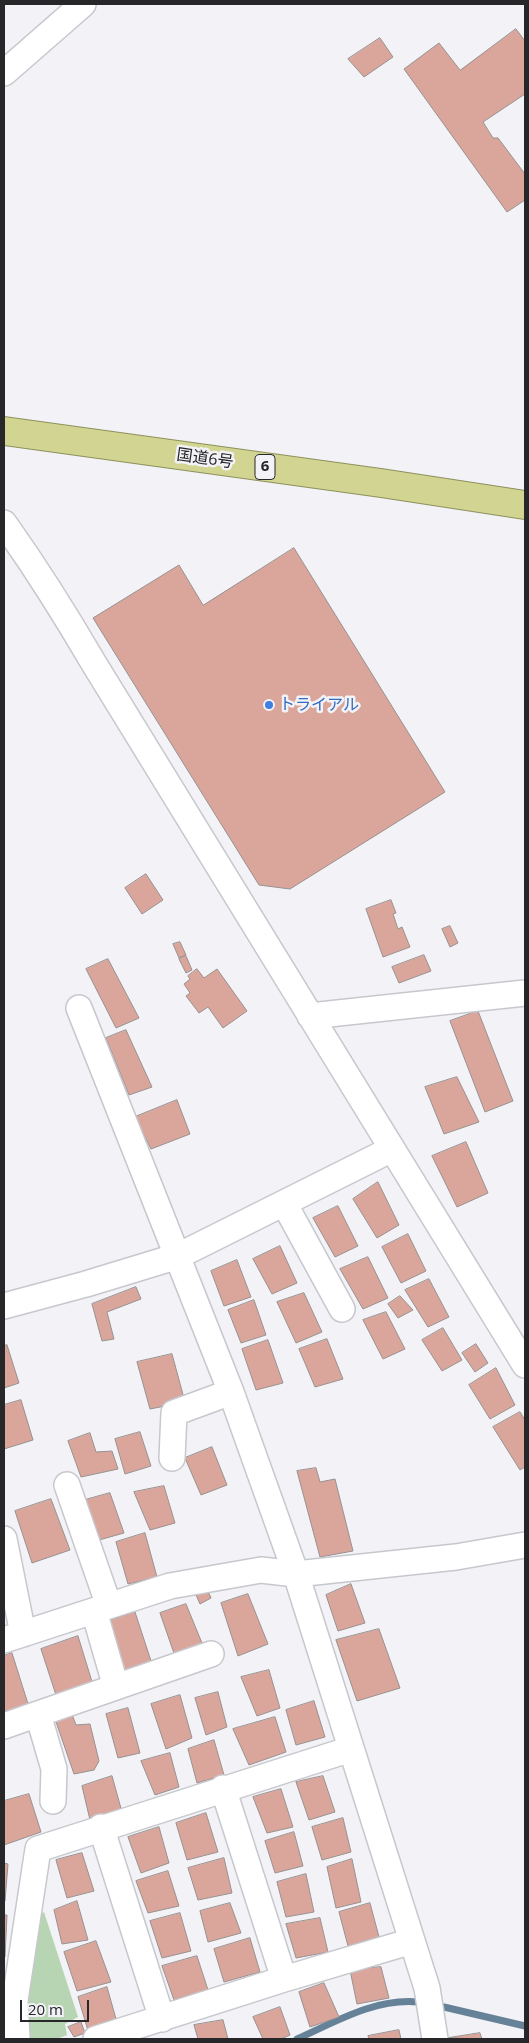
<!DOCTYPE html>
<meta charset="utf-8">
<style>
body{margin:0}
#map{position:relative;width:529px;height:2043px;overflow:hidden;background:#f2f2f7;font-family:"Open Sans",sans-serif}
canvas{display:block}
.frame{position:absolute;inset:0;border:5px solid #272729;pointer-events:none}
.scale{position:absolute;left:20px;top:2000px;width:69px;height:22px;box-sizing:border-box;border:2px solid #272729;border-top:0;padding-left:6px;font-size:15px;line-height:18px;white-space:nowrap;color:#272729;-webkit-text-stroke:4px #f2f2f7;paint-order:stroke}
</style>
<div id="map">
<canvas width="529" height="2043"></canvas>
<div class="frame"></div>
<div class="scale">20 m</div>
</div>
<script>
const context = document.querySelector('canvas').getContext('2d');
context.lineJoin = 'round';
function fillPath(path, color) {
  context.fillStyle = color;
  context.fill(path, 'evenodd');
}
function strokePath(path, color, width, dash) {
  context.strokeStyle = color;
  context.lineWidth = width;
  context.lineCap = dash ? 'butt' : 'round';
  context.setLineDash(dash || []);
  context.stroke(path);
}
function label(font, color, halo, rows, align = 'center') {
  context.font = font + ' "Open Sans","Noto Sans JP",sans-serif';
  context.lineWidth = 5;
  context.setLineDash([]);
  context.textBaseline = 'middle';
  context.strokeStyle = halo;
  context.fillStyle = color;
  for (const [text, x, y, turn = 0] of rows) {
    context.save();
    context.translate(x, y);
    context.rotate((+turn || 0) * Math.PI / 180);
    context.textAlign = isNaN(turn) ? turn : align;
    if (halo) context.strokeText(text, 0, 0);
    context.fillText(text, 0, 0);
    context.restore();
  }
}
const green = new Path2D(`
 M44 1912 78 2017 65 2024 67 2035 57 2039H28L23 2023 38 1916Z`);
const stream = new Path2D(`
 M444 2007 525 2026
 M297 2039C335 2022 375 1998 418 2002`);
const building = new Path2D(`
 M516 29 525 41V94L483 122 493 138H498L525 174V200L507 212 404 69 439 43 460 70Z
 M380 38 393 57 364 77 348 59Z
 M294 548 445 792 290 889 259 885 93 618 179 565 203 605Z
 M146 874 163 900 142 914 125 888Z
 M391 900 396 913 393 914 398 929 402 927 410 947 383 957 366 909Z
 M450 926 458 943 450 947 442 929Z
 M180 942 186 955 179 958 173 944Z
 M424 955 431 971 399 983 392 967Z
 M186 956 192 970 186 973 179 959Z
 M108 959 139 1018 116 1028 86 969Z
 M197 969 204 978 217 969 247 1011 223 1028 208 1007 199 1013 186 996 190 993 184 984 190 979 188 976Z
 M478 1011 513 1101 485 1112 450 1021Z
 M126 1030 152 1087 129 1095 106 1038Z
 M457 1077 479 1122 444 1134 425 1087Z
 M177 1100 190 1134 151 1149 135 1117Z
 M466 1142 488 1193 457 1207 432 1156Z
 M378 1182 399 1225 377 1238 353 1199Z
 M338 1206 358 1246 335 1257 313 1218Z
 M408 1234 426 1271 401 1283 382 1247Z
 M280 1246 297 1283 272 1294 253 1259Z
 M368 1257 388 1298 363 1309 340 1269Z
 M237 1260 251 1297 224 1306 211 1271Z
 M429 1279 449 1317 428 1327 405 1290Z
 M136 1287 141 1299 107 1312 114 1339 102 1341 92 1304Z
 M304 1293 322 1332 296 1343 277 1302Z
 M400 1296 413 1310 398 1318 388 1304Z
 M254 1300 266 1335 241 1343 228 1310Z
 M386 1312 405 1349 383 1359 363 1320Z
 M443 1328 462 1360 442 1371 422 1340Z
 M327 1339 343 1379 315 1387 299 1349Z
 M268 1340 283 1383 256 1390 242 1349Z
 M476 1344 488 1363 475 1372 462 1353Z
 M7 1345 19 1383 4 1388V1346Z
 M172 1354 185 1402 150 1409 137 1362Z
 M496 1368 515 1405 490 1419 469 1385Z
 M21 1400 33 1440 4 1449V1405Z
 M520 1412 525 1420V1467L520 1470 493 1427Z
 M140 1432 151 1466 125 1474 115 1439Z
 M90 1433 96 1452 112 1451 118 1469 81 1477 68 1441Z
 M212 1447 227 1485 201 1495 185 1458Z
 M316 1468 320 1482 335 1479 353 1551 320 1557 297 1471Z
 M164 1486 175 1523 150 1530 134 1492Z
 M110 1493 124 1533 99 1540 85 1500Z
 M51 1499 70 1550 32 1563 15 1511Z
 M145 1533 157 1577 128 1584 116 1542Z
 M205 1584 211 1598 200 1604 193 1588Z
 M351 1584 365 1623 338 1631 326 1595Z
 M248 1594 268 1644 238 1656 221 1603Z
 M186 1604 204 1648 176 1659 160 1613Z
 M135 1612 152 1664 125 1674 108 1621Z
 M379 1629 400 1688 357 1701 336 1640Z
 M78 1636 93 1685 56 1695 41 1649Z
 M12 1653 29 1707 4 1714V1656Z
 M269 1670 280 1708 257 1716 241 1677Z
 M218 1692 227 1727 206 1735 195 1698Z
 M180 1695 192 1738 166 1749 151 1704Z
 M314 1701 325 1737 296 1745 286 1710Z
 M128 1708 140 1753 118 1758 106 1714Z
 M70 1709 76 1725 90 1724 99 1761 94 1770 74 1774 54 1716Z
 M275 1717 286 1752 249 1765 233 1729Z
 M214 1740 224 1775 197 1783 188 1749Z
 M170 1753 179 1787 155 1795 141 1761Z
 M112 1776 122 1812 90 1820 82 1786Z
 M323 1776 335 1812 309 1820 296 1782Z
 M281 1789 293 1827 267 1833 253 1797Z
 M29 1794 41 1832 4 1845V1801Z
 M206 1813 218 1852 187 1860 176 1823Z
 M343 1818 351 1852 322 1860 312 1827Z
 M159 1827 169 1863 141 1873 128 1837Z
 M294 1832 303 1866 275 1873 265 1841Z
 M82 1853 94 1891 67 1898 56 1860Z
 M224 1858 232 1893 198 1900 188 1868Z
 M352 1859 361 1902 336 1908 327 1867Z
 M4 1863 8 1864 5 1901H4Z
 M168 1871 179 1906 148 1913 136 1881Z
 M306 1874 314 1912 286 1917 277 1882Z
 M77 1901 88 1940 62 1944 54 1910Z
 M230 1903 241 1933 208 1942 200 1911Z
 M370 1903 379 1937 348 1946 339 1912Z
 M180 1913 191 1951 162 1958 150 1921Z
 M4 1915H7L5 1957H4Z
 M320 1918 328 1952 296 1958 286 1924Z
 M250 1938 260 1972 224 1982 214 1949Z
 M96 1941 111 1982 77 1991 64 1952Z
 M197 1956 208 1990 174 2000 162 1966Z
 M381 1967 389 1998 357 2004 350 1970Z
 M324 1983 339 2017 310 2027 299 1992Z
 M107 1987 118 2026 89 2034 78 1997Z
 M280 2007 290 2035 281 2039H263L253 2017Z
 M223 2020 228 2039H198L194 2025Z
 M81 2022 85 2033 74 2037 68 2027Z
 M399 2030 401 2039H369L368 2036Z
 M480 2033 482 2039 447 2038Z`);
const minor = new Path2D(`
 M4 73 83 4
 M4 523C36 568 65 614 93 662L525 1365
 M79 1008 231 1392 296 1574 427 1988 435 2039
 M310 1016 525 993
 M284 1203 342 1309
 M4 1306 86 1284 178 1256 392 1149
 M172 1458 174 1413 231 1392
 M67 1485 109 1606
 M4 1539 23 1634
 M94 1611 116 1687
 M4 1640 170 1586 261 1570 296 1574 456 1557 525 1545
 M4 1726 38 1714
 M223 1788 284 1979
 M53 1801 54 1769 38 1714 211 1654
 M101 1827 162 2019
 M17 2039 15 2000 38 1849 351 1749
 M96 2039 284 1979 412 1941`);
const trunk = new Path2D(`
 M4 431 381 483 525 505`);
const markers = [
 [269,705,5,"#3f7fe0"]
];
const shields = [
 [265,467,20]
];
const shieldNames = [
 ["6",265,467]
];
const streetNames = [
 ["国道6号",205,459,8]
];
const shopNames = [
 ["トライアル",279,705]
];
fillPath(green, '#b7d4b3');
strokePath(stream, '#668299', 7);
fillPath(building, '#daa69c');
strokePath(building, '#979190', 1);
strokePath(minor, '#c7c8cd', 28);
strokePath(trunk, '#8e915b', 30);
strokePath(minor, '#fff', 25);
strokePath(trunk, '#d2d492', 28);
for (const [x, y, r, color] of markers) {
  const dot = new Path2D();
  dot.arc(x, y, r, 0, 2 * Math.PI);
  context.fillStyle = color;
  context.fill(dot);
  strokePath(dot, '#f2f2f7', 2);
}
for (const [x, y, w] of shields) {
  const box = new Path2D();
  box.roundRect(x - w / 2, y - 12.5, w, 25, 4);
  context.fillStyle = '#f2f2f7';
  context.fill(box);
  strokePath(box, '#272729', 1);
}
label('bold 15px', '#272729', null, shieldNames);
label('16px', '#272729', '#f2f2f7', streetNames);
label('16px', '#366cbe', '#f2f2f7', shopNames, 'left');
</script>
